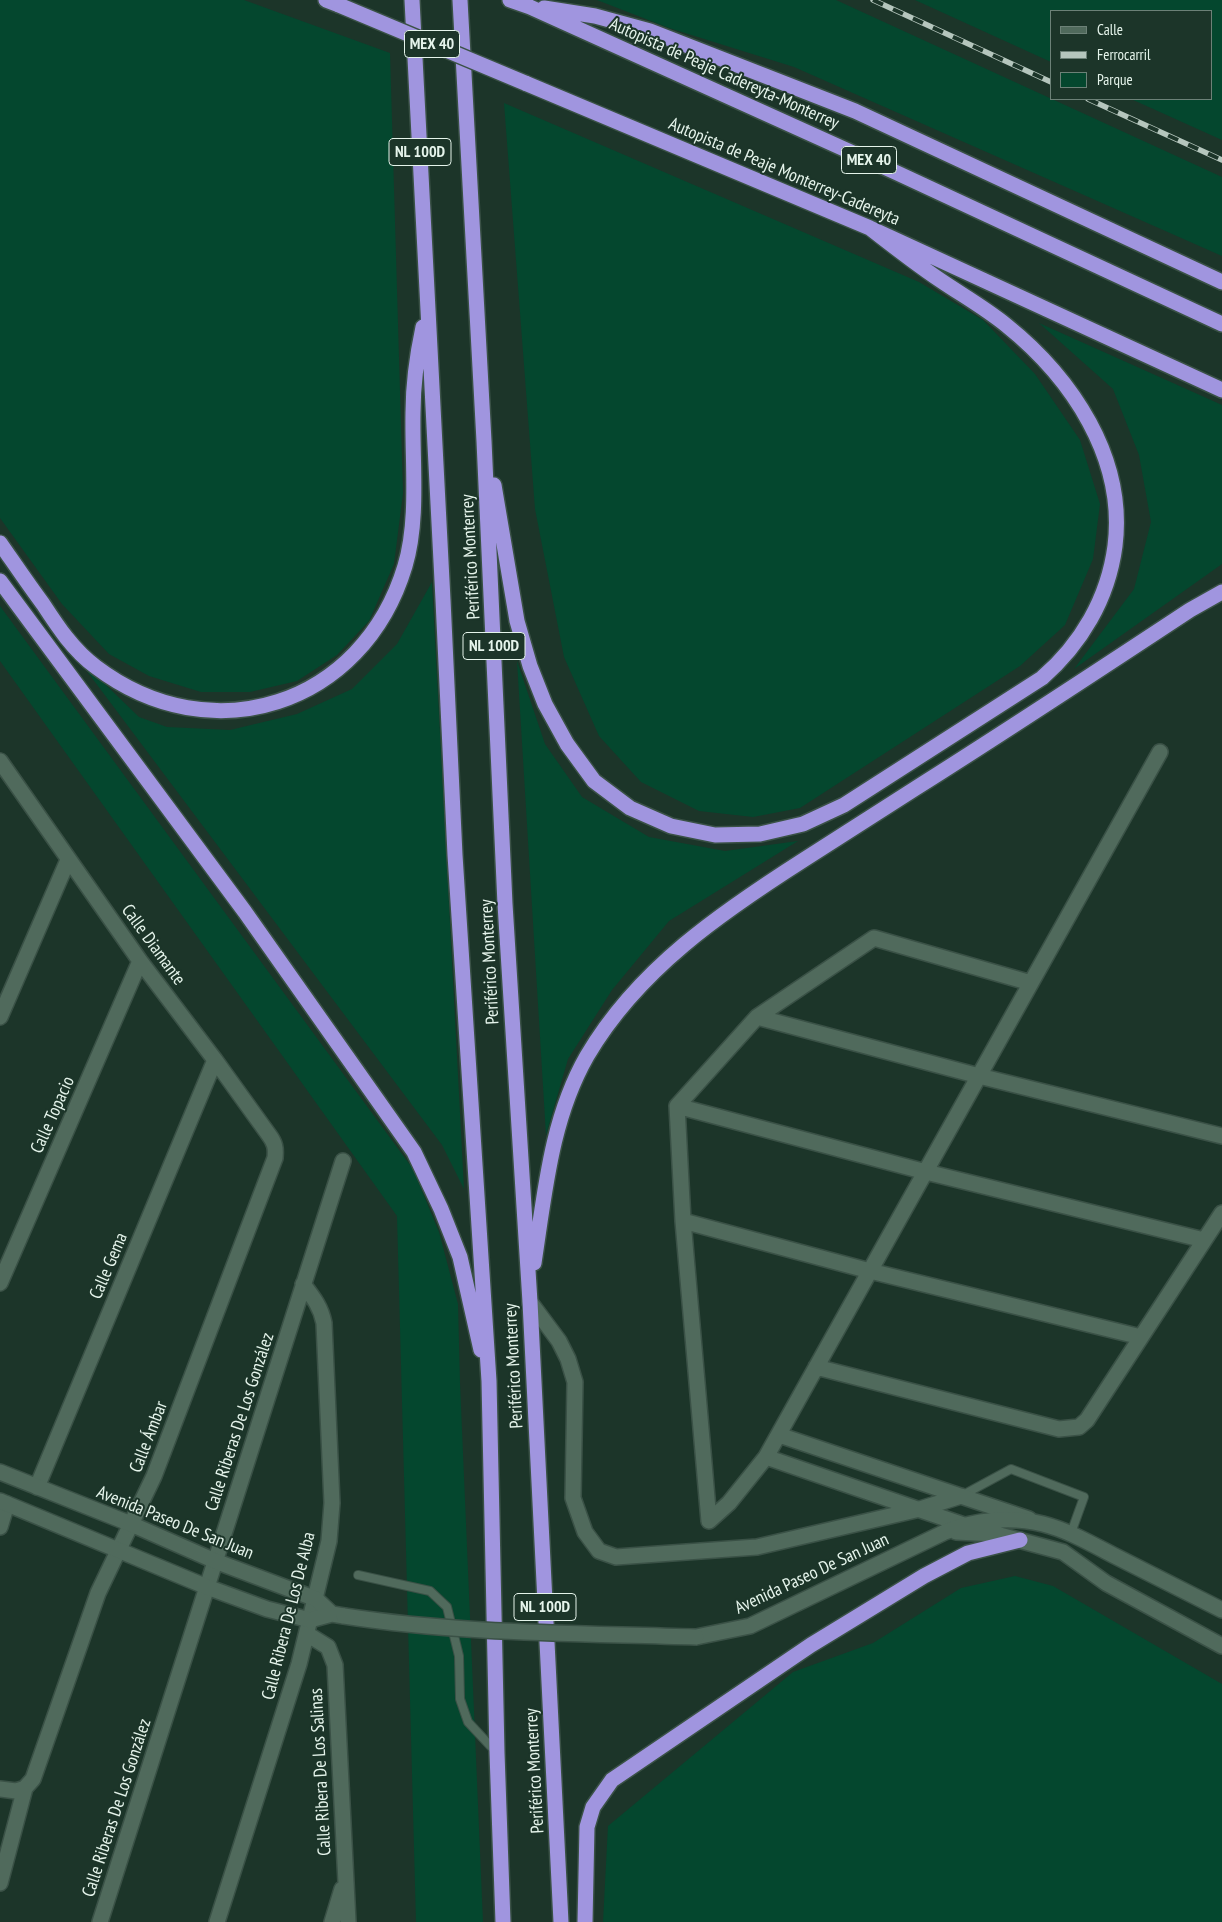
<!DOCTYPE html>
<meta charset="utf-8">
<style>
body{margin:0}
#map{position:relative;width:1222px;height:1922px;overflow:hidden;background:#1c3529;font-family:"PT Sans Narrow",sans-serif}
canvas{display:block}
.legend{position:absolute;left:1050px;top:10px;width:162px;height:90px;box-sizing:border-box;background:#1c3529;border:1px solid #6c8177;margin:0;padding:6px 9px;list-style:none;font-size:15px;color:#e5f4eb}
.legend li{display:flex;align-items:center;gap:10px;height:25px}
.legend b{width:25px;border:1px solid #6c8177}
</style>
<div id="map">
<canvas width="1222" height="1922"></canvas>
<ul class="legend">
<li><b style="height:6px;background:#506a5c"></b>Calle</li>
<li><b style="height:6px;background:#b5c6bd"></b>Ferrocarril</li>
<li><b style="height:14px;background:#04472e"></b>Parque</li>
</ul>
</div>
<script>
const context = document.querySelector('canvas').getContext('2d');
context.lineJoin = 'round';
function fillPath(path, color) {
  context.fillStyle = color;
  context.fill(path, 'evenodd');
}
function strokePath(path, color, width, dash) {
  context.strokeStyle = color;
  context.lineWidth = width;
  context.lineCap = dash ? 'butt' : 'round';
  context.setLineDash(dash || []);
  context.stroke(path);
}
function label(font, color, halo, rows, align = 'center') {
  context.font = font + ' "PT Sans Narrow",sans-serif';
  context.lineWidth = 4;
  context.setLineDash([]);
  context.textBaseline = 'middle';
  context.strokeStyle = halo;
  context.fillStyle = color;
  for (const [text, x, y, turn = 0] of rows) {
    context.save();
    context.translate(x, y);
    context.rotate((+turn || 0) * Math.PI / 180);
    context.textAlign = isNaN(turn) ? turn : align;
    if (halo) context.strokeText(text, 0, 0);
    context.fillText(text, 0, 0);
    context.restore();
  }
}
const green = new Path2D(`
 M0 0H244L390 53 403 493 394 564 369 621 337 655 297 681 250 692H201L149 676 109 654 62 604 0 518Z
 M597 0H836L1222 177V256L794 67 669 28Z
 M915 0H1222V140L1131 99H1211V11H1051V62Z
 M504 103 919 282 983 320 1035 374 1080 440 1100 504 1093 559 1065 625 1020 666 800 808 753 817 699 811 641 782 599 736 564 657 535 509Z
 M1039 323 1222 405V564L1074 669 1134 589 1151 522 1139 455 1113 389Z
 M432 582 464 1189 442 1145 74 654 139 717 167 727 230 730 297 714 352 689 397 644Z
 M0 606 413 1169 439 1232 458 1304 460 1383 483 1922H416L397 1216 0 661Z
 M517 661 545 744 582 797 649 837 725 851 798 841 669 921 612 990 568 1059 546 1135Z
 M1015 1576 1053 1586 1222 1684V1922H603L608 1826 793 1672 873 1643 961 1588Z`);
const lane = new Path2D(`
 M963 1495 1011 1469 1084 1497 1071 1533
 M358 1575 430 1591 447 1607 459 1656 460 1699 468 1722 496 1752`);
const street = new Path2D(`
 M0 761 140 961 215 1060 269 1135C275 1143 276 1148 275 1158L154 1476 98 1593 33 1779 25 1788 0 1883
 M0 1017 68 860
 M757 1017 979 1076 1222 1136
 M677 1106 926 1172 1204 1240
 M683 1221 870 1271 1141 1337
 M0 1283 140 961
 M530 1302 559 1341 568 1359 575 1382 573 1498 585 1532 599 1551 616 1557 757 1547 920 1509 961 1496
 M816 1367 1059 1429 1079 1427 1087 1420 1222 1213
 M779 1435 1029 1519
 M766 1457 964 1525
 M37 1487 215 1060
 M709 1521 729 1503 766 1457 1160 752
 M709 1521 683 1221 677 1106 757 1017 874 938 1031 983
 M0 1527 7 1504
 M307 1634 328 1647 335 1665 348 1922
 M0 1789 16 1791 25 1788
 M100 1922 343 1161
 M217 1922 299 1664 329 1541 332 1503 324 1323C321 1307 313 1297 303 1284
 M332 1922 342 1889`);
const secondary = new Path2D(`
 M0 1472 131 1524 215 1561 316 1599 332 1614
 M0 1501 207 1587 267 1609 310 1620 332 1614 344 1616
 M956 1532 996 1534 1063 1552 1106 1583 1222 1646
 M696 1637 750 1626 945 1532C975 1520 1010 1516 1043 1524 1067 1530 1090 1543 1113 1555 1149 1573 1186 1592 1222 1610`);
const highway = new Path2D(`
 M326 0 339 5
 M412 0 443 600 455 855 489 1381 497 1753 503 1922
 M460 0 484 441 505 904 530 1302 561 1922
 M510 0 530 7 895 172 1222 324
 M544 8 595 16 650 31 855 111 1222 282
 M525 83 870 228 1222 390
 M494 485 517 621 530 666 545 704 567 744 594 781 630 808 671 826 715 835 760 834 803 824 844 805 1042 678C1081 644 1108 599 1115 546 1126 458 1072 378 1006 325 985 308 962 295 940 280 916 264 893 246 870 228
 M0 543C14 563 28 584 43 604 58 627 73 650 96 667 211 754 363 706 405 566 419 519 412 463 413 413 413 385 417 355 423 327
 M0 581 245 912 414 1152 441 1209 460 1257 481 1350
 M534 1263C545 1192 551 1119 587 1056 638 969 722 912 805 859 842 835 879 812 916 788 1008 730 1099 670 1190 610L1222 592
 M585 1922 587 1827 593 1807 612 1780 811 1645 924 1576 968 1553 1020 1540`);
const rail = new Path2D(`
 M873 0 1051 82
 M1088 99 1222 160`);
const secondaryBridge = new Path2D(`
 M344 1616C460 1634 578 1633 696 1637`);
const highwayBridge = new Path2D(`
 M339 5 525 83`);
const shields = [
 [432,44,55],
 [420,152,62],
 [869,160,55],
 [494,646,62],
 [545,1607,62]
];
const shieldNames = [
 ["MEX 40",432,44],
 ["NL 100D",420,152],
 ["MEX 40",869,160],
 ["NL 100D",494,646],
 ["NL 100D",545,1607]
];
const streetNames = [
 ["Autopista de Peaje Cadereyta-Monterrey",724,74,24],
 ["Autopista de Peaje Monterrey-Cadereyta",784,172,23],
 ["Periférico Monterrey",471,557,-93],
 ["Calle Diamante",153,945,54],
 ["Periférico Monterrey",490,962,-93],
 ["Calle Topacio",53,1115,-66],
 ["Calle Gema",109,1266,-67],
 ["Periférico Monterrey",514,1366,-93],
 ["Calle Riberas De Los González",240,1422,-72],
 ["Calle Ámbar",149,1437,-69],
 ["Avenida Paseo De San Juan",175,1523,22],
 ["Avenida Paseo De San Juan",812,1574,-25],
 ["Calle Ribera De Los De Alba",289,1616,-76],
 ["Periférico Monterrey",535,1771,-93],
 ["Calle Ribera De Los Salinas",321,1772,-93],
 ["Calle Riberas De Los González",117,1808,-72]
];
fillPath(green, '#04472e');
strokePath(lane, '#3a5146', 10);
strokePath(street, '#3a5146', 18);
strokePath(secondary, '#3a5146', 18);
strokePath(highway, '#3a5146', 18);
strokePath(lane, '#506a5c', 8);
strokePath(street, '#506a5c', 15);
strokePath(secondary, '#506a5c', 15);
strokePath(highway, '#a095df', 15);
strokePath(rail, '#b5c6bd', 5.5);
strokePath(rail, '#1c3529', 4, [11]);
strokePath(secondaryBridge, '#3a5146', 18, []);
strokePath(highwayBridge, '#3a5146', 18, []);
strokePath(secondaryBridge, '#506a5c', 15);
strokePath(highwayBridge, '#a095df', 15);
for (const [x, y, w] of shields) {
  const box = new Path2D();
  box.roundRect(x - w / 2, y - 13.5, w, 27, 4);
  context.fillStyle = '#1c3529';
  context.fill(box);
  strokePath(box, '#e5f4eb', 1);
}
label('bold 16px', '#e5f4eb', null, shieldNames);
label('18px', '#e5f4eb', '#1c3529', streetNames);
</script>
